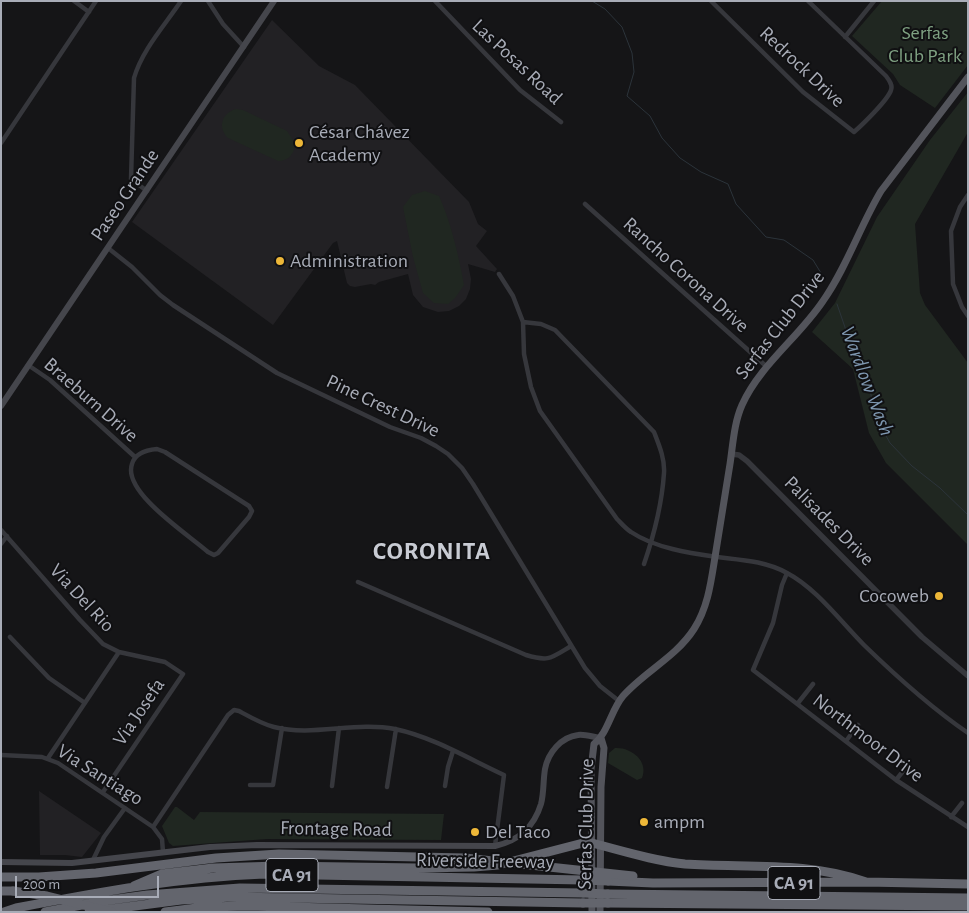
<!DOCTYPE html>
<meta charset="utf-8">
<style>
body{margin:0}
#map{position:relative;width:969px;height:913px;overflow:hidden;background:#151517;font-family:"Alegreya Sans",sans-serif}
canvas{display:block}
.frame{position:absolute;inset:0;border:2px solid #a8acb7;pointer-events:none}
.scale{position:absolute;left:15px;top:876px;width:144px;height:22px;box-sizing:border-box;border:2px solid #a8acb7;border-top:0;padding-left:6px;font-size:15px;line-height:18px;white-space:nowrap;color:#a8acb7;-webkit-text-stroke:4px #101012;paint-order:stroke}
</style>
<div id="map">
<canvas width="969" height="913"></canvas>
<div class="frame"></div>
<div class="scale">200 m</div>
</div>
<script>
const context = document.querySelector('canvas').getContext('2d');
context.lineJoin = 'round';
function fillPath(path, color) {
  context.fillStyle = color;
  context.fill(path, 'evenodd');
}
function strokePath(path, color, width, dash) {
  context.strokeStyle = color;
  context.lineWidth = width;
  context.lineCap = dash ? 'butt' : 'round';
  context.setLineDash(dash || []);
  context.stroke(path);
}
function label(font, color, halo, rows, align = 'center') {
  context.font = font + ' "Alegreya Sans",sans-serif';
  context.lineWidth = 4;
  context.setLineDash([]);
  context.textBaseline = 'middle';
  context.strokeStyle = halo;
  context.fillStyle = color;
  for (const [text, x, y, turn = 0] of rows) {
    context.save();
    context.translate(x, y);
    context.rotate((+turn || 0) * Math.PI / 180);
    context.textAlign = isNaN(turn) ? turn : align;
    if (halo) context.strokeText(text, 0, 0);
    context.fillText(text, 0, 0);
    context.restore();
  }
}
const built = new Path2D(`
 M272 20 319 66 355 85 469 202 478 224 487 231 476 246 497 269 495 272 468 264 471 279 470 289 466 299 459 306 449 311 438 312 423 307 413 295 408 274 379 282 375 285 371 284 355 287 350 286 347 283 337 241 333 243 273 325 132 222Z
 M39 791 101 833 82 857 65 855H40Z`);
const green = new Path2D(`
 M882 1H968V65L935 108 900 85 893 74 852 36Z
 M968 92V132L915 224 920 293 925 305 968 363V545L886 463 869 433 853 369 812 332 835 303 877 217 930 140Z
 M236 109 243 110 287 131 295 143C295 153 289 161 278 161L228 138C217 127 222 113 236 109Z
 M425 191 439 196C451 222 459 257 464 285L455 298 448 304 434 303 423 293 413 257 403 207 412 195Z
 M615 748C631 747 649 761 642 778L637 780 608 763 609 753Z
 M175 807H177L194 820 200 812 444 814 441 840 267 839 173 846 169 843 162 826Z`);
const stream = new Path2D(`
 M592 1 605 9 622 27 632 53 634 72 627 96 650 116 662 138 680 158 701 172 728 184 736 204 766 237 784 240 813 260 824 278
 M837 304 850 342 865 367 876 418 890 443 912 466 940 488 968 515`);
const minor = new Path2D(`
 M74 1 89 12
 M208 1 223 24 244 47
 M435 1 520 90 561 122
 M711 1 803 92 854 132C862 125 888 100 891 90 893 85 889 80 886 76L808 1
 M845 37 874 1
 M1 143 96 1
 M147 191 131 179 134 78C142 50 165 25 181 1
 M968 195 960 207 951 231 953 284 962 307 968 316
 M585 204 767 367
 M108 248 132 267 160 295 173 305 277 373 390 427 421 438 436 446 448 454 462 468 473 484 585 668 600 686 619 701
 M499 274 513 296 523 322 524 354 531 387 540 411 617 519C621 523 626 529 631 532 655 548 689 553 717 557 742 560 765 561 787 573 816 588 841 622 864 645 897 677 930 707 968 733
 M523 322 541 324 555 330 654 432C659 445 665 459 664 473 662 503 654 535 644 564
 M28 365 50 380 135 457
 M157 449 165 452 249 506 252 511 249 517 218 553 214 555 208 552C189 535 122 492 132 464 135 453 146 450 157 449Z
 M1 530 80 620 103 644 119 652 165 662 183 674 103 792
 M1 544 7 536
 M787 573 782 585 773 623 753 670 896 780 968 827
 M358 582 526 655C549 662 551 658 571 646
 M10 637 49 678 85 703
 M798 703 813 684
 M846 741 858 725
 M1 755 42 757 58 763 153 827 162 839 163 852
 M48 758 119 652
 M896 780 908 765
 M250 785H273L282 728
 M332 786 339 728
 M445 786 448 767 453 751
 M387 787 396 729
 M951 817 962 803
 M153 827 228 715 234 710 239 711C250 717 262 724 274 727 313 737 355 721 395 729 433 737 469 759 504 775L495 846
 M93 860 104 837 125 808`);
const tertiary = new Path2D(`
 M731 454 739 455 747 461 922 637 968 676`);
const secondary = new Path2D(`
 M1 406 274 1
 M1 862 72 863 210 847 257 845 495 846C518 841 534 827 541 804 544 793 543 781 545 769 548 753 561 737 578 735 585 734 593 737 601 738`);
const primary = new Path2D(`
 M592 912 591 769 594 744C608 733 611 710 623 696 644 672 676 657 694 629 708 607 711 582 715 557 720 526 725 495 730 464 733 444 734 423 742 405 760 365 799 337 823 301 847 267 860 226 881 191L968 77
 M600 912 601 787 604 748 601 738`);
const motorway = new Path2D(`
 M1 877H39L96 873 216 858 279 854 465 858
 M608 881 653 883 866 882 968 884
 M134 886 162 874 213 868 279 866 417 868 474 867 498 865 583 843H592C623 851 654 861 685 864 745 868 809 861 866 882
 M1 891H13
 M608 894 968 898
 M608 903 968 906
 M4 912 16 908C99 892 181 877 264 874L583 880
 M45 912 103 901 147 895 240 888 583 893
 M89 912 181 900 231 897 583 903
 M165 912 205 907 248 906 488 912`);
const motorwayBridge = new Path2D(`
 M465 858 633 876
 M583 880 608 881
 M13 891 47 896 112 912
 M583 893 608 894
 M583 903H608`);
const markers = [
 [299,143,5,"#edb738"],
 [280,261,5,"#edb738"],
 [939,596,5,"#edb738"],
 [644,822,5,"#edb738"],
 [475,832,5,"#edb738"]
];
const shields = [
 [292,875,52],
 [794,883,52]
];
const shieldNames = [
 ["CA 91",292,875],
 ["CA 91",794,883]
];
const parkNames = [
 ["Serfas",925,33],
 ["Club Park",925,56]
];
const streetNames = [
 ["Las Posas Road",517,62,43],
 ["Redrock Drive",802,67,43],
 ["Paseo Grande",125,195,-56],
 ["Rancho Corona Drive",686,275,42],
 ["Serfas Club Drive",780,325,-52],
 ["Braeburn Drive",91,400,41],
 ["Pine Crest Drive",383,406,25],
 ["Palisades Drive",829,521,45],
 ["Via Del Rio",82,598,47],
 ["Via Josefa",139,712,-56],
 ["Northmoor Drive",868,738,37],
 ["Via Santiago",100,775,32],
 ["Serfas Club Drive",586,824,-89],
 ["Frontage Road",336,829,1],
 ["Riverside Freeway",485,861,1]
];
const poiNames = [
 ["César Chávez",309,132],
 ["Academy",309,155],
 ["Administration",290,261],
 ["Cocoweb",929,596,"right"],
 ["ampm",654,822],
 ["Del Taco",485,832]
];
const waterNames = [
 ["Wardlow Wash",867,381,69]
];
const districtNames = [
 ["CORONITA",432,551]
];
fillPath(built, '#222124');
fillPath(green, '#202721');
strokePath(stream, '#2c343b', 1);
strokePath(minor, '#36373c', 4.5);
strokePath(tertiary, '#36373c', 5.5);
strokePath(secondary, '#45464c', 6);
strokePath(primary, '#53545b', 7);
strokePath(motorway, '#63656d', 9);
strokePath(motorwayBridge, '#63656d', 9);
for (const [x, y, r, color] of markers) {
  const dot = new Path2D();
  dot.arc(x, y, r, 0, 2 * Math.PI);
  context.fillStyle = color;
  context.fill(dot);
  strokePath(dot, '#101012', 2);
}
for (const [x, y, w] of shields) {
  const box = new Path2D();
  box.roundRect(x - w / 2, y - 16.5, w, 33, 4);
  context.fillStyle = '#101012';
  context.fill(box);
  strokePath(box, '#a8acb7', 1);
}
label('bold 19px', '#a8acb7', null, shieldNames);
label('20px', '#7fa182', '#101012', parkNames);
label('20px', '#a8acb7', '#101012', streetNames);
label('20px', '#a8acb7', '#101012', poiNames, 'left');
label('italic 21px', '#7f98b1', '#101012', waterNames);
context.letterSpacing = '1px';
label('bold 25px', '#c8cbd3', '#101012', districtNames);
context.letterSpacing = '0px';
</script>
